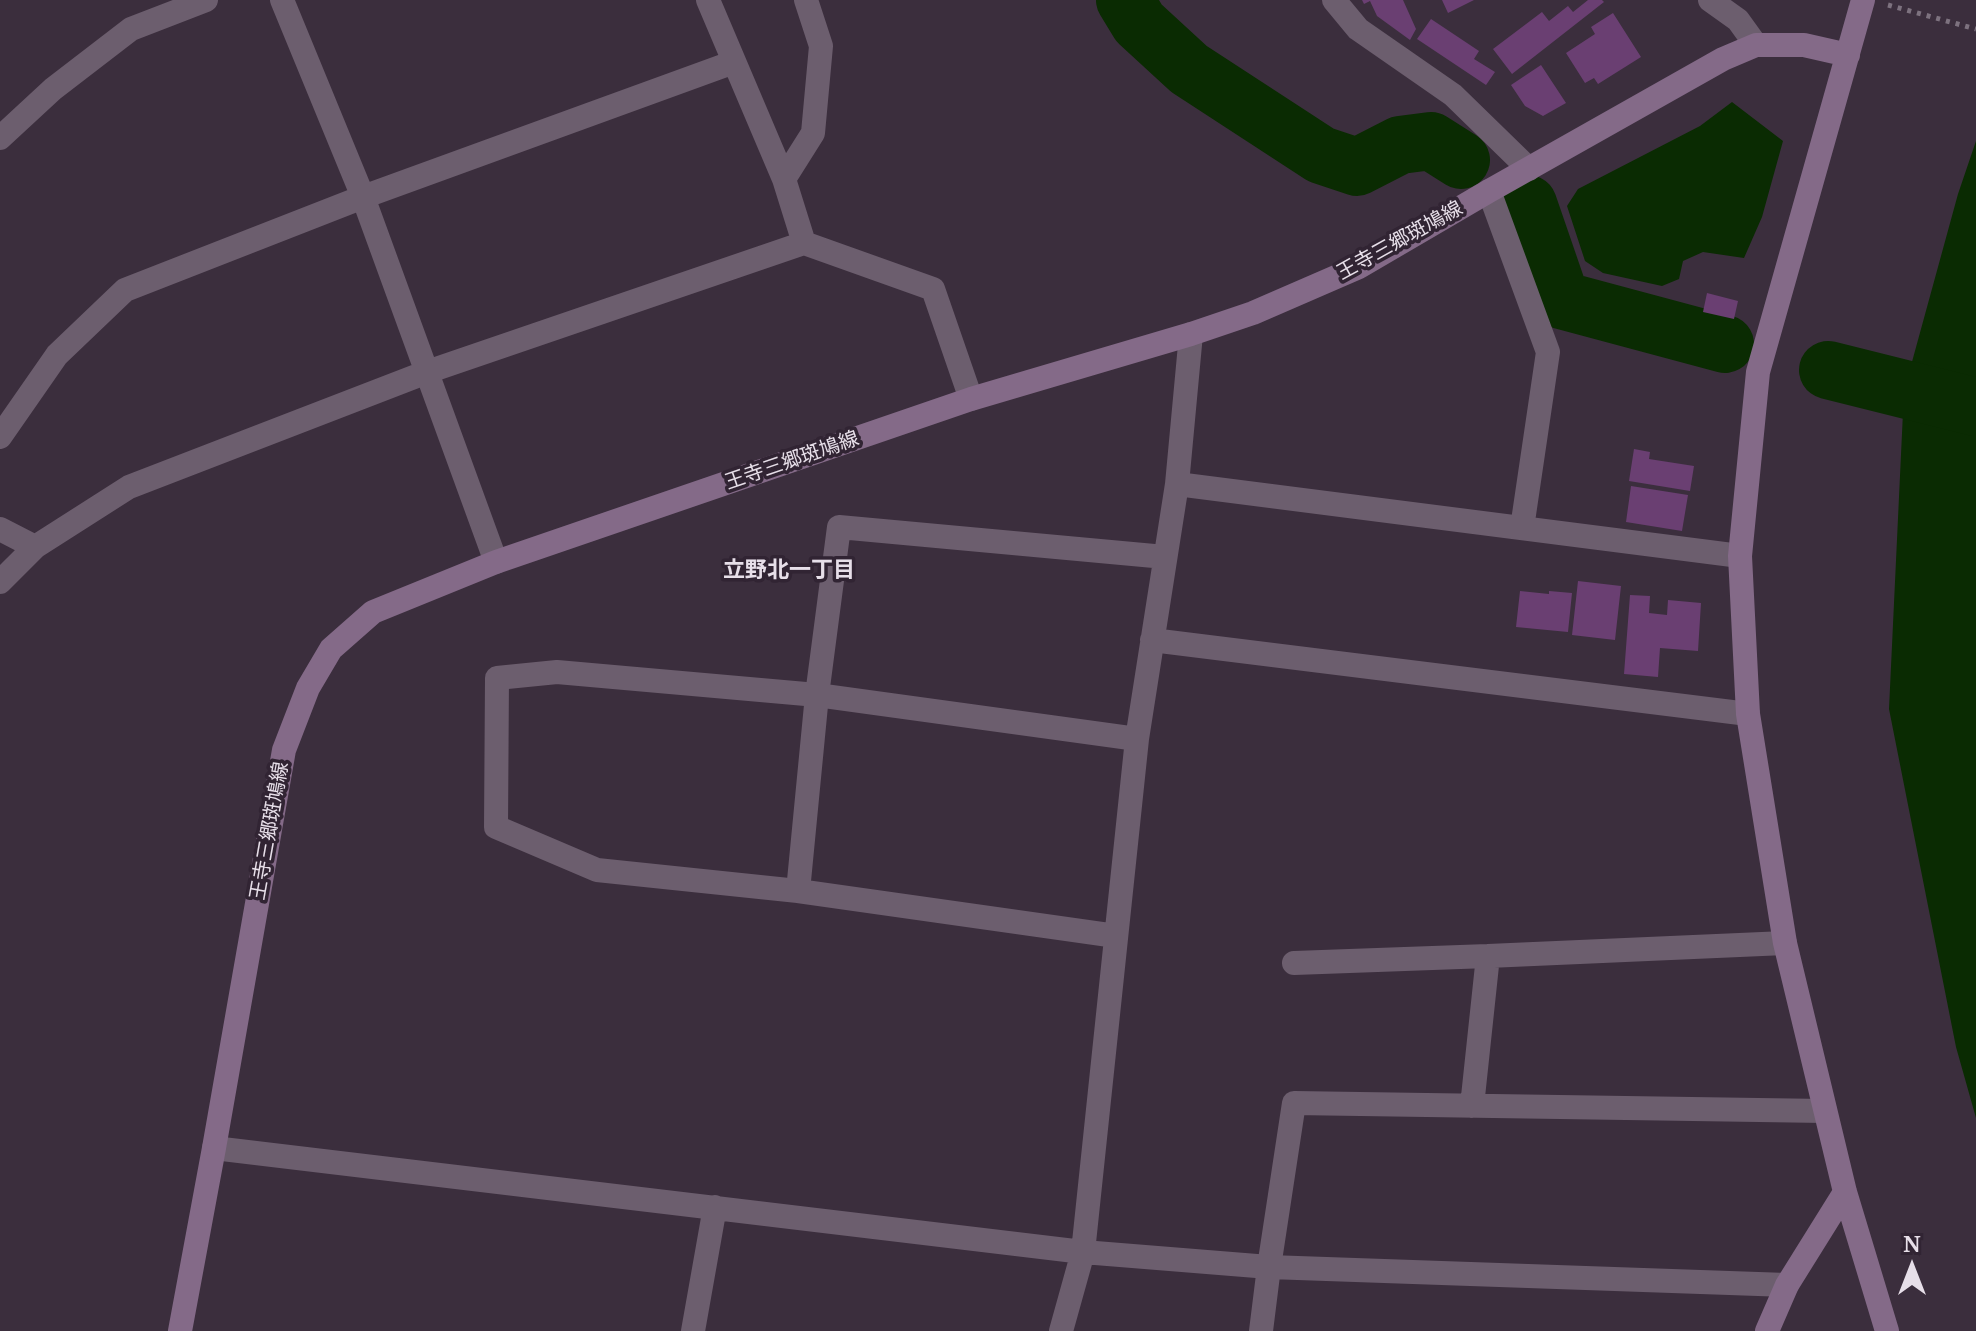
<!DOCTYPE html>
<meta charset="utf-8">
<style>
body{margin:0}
#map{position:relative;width:1976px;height:1331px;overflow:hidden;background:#3b2e3d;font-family:"Noto Serif",serif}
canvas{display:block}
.north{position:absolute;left:1872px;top:1227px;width:80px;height:80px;-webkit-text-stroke:6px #312433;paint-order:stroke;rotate:0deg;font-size:22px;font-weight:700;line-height:32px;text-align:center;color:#e7dfe9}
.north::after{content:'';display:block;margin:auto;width:28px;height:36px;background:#e7dfe9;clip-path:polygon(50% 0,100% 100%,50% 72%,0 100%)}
</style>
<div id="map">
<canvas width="1976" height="1331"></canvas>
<div class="north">N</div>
</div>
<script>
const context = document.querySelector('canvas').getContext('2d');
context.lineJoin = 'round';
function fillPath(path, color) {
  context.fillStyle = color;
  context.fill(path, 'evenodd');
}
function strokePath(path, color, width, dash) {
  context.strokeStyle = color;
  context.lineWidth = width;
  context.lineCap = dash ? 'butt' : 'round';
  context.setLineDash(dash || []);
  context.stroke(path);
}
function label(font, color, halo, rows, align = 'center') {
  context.font = font + ' "Noto Serif","Noto Sans JP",serif';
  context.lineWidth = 7;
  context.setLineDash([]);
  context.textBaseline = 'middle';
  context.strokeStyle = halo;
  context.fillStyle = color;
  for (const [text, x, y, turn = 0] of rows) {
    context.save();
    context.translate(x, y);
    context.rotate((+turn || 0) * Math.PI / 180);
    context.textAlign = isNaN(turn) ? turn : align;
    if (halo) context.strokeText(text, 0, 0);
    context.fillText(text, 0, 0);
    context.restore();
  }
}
const water = new Path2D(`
 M1732 102 1783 141 1762 217 1744 258 1703 252 1683 261 1679 279 1662 286 1603 273 1585 261 1567 206 1578 189 1700 126Z
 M1976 141V1118L1956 1047 1889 709 1904 391 1958 194Z`);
const river = new Path2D(`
 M1125 0 1139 23 1189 69 1321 155 1357 167 1400 145 1431 141 1461 160
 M1528 204 1561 300 1725 344
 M1828 370 1976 407`);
const building = new Path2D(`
 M1362 0H1403L1416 29 1410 40 1377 16 1370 1 1364 4Z
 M1442 0H1474L1448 13Z
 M1588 0H1602L1604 2 1512 74 1493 49 1542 12 1549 21 1568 6 1573 12Z
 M1613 13 1641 57 1598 84 1594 78 1585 83 1566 53 1595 34 1591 27Z
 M1431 19 1479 51 1474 59 1495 72 1486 85 1417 39Z
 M1541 65 1566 103 1543 116 1525 106 1511 85Z
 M1707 293 1738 301 1734 319 1703 312Z
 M1634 449 1650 452 1649 459 1694 466 1690 491 1629 481Z
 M1631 486 1688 495 1682 531 1626 522Z
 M1578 581 1621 586 1615 640 1572 635Z
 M1520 591 1549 594V591L1572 593 1568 632 1516 627Z
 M1630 595 1650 596 1649 613 1667 615 1668 600 1701 603 1698 651 1660 648 1658 677 1624 674Z`);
const path = new Path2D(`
 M1888 5 1976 29`);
const street = new Path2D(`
 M282 0 363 197 496 562
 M708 0 784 179 804 243 933 289 971 399
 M1334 0 1358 29 1453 95 1529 169
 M1710 0 1738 20 1756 45
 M0 138 53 89 131 29 206 0
 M784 179 813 133 821 46 806 0
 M1489 191 1548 352 1522 528
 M0 437 57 355 125 290 363 197 734 62
 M1177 484 1740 556
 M0 529 35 547
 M0 582 35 547 129 487 427 372 804 243
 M1152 640 1748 714
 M798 891 817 695 839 527 1165 557
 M1116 936 798 891 597 870 496 827 497 678 557 672 817 695 1137 739
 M1294 963 1488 956
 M1472 1106 1488 956 1785 943
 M214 1148 1083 1252 1269 1267 1787 1285
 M693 1331 715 1207
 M1061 1331 1083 1252 1137 739 1177 484 1191 334
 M1261 1331 1269 1267 1294 1103 1825 1111`);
const secondary = new Path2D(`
 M1863 0 1758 372 1740 556 1748 714 1785 943 1845 1192 1887 1331
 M180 1331 214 1148 284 750 308 688 331 649 373 612 496 562 971 399 1191 334 1253 313 1359 267 1489 191 1723 59 1756 45H1804L1848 55
 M1767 1331 1787 1285 1845 1192`);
const streetNames = [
 ["王寺三郷斑鳩線",1400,241,-29],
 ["王寺三郷斑鳩線",792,461,-19],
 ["王寺三郷斑鳩線",270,831,-80]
];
const neighbourhoodNames = [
 ["立野北一丁目",789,571]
];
fillPath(water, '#0a2b02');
strokePath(river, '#0a2b02', 58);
fillPath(building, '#6a3f72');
strokePath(path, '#7d727f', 5, [4, 6]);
strokePath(street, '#6c5e6e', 24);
strokePath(secondary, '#846a88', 24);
label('20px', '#e7dfe9', '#312433', streetNames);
label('bold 22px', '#e7dfe9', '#312433', neighbourhoodNames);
</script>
